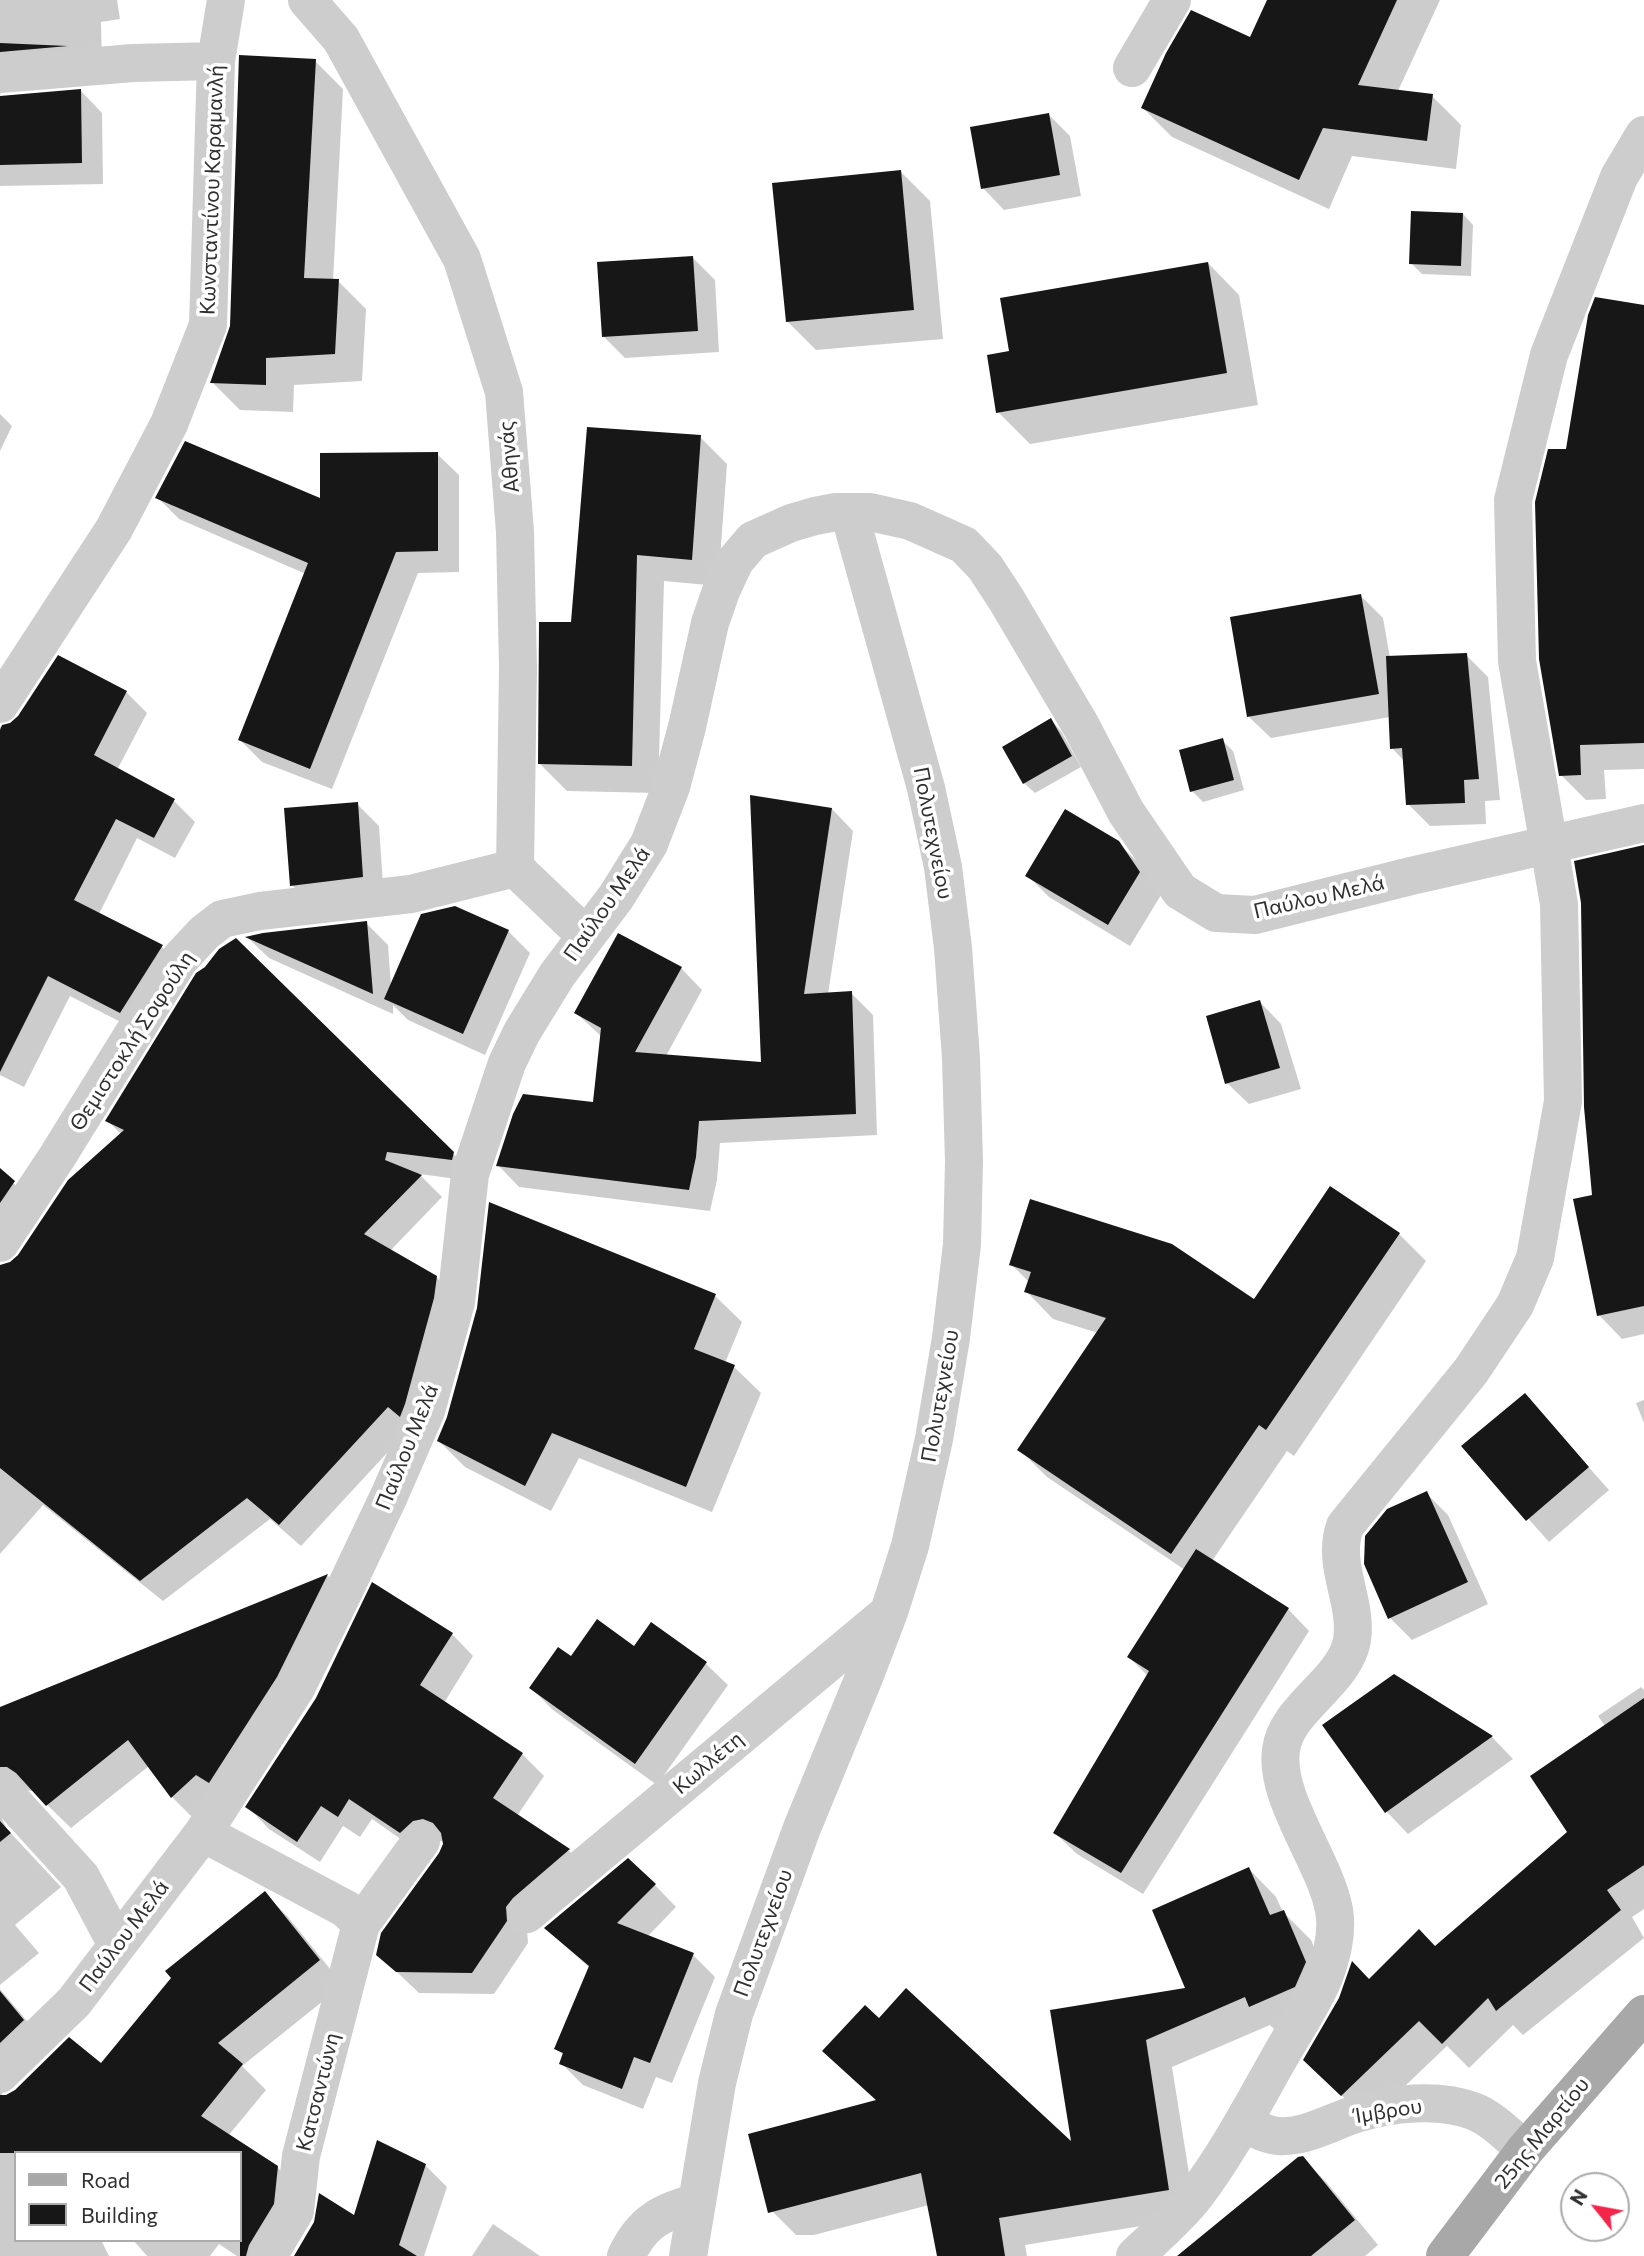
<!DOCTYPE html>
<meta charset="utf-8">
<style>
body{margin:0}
#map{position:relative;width:1644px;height:2256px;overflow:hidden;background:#fff;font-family:Commissioner,sans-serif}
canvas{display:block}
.legend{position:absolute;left:14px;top:2151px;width:228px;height:91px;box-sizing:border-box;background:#fff;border:2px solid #acacac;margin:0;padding:9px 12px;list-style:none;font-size:21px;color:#303030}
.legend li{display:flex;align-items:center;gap:14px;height:35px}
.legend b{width:35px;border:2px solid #acacac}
.north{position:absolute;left:1560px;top:2172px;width:70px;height:70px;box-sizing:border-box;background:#fff;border:2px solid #acacac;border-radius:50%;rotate:301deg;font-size:19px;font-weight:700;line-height:28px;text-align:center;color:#303030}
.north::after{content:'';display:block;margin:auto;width:24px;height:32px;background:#f4254b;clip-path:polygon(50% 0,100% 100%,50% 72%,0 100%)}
</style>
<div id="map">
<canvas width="1644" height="2256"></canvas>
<ul class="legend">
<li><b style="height:9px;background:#a8a8a8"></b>Road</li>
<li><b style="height:19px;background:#171717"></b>Building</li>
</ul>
<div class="north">N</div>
</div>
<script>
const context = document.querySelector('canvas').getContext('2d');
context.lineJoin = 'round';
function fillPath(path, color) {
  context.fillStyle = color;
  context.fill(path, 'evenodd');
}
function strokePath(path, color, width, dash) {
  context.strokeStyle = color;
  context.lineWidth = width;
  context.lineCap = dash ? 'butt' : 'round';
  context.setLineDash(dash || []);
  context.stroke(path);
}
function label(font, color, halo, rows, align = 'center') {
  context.font = font + ' Commissioner,sans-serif';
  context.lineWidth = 7;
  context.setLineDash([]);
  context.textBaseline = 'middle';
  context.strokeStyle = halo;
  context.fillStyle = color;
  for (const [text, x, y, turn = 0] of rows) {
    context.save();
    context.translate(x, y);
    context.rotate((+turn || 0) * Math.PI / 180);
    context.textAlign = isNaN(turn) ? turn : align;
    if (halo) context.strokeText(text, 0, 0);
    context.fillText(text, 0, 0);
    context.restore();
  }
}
const shadow = new Path2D(`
 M0 0H117L120 19 101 22 102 67 2 86 0 96Z
 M1269 0H1440L1398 91 1432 96 1461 125 1456 169 1352 156 1329 209 1172 137 1143 108 1251 39Z
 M315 61 343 89 333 281H338L366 309 362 381 294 385 293 412 240 410 212 382Z
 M81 91 102 113 103 184 0 186V98Z
 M1048 114 1070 136 1081 196 1004 210 983 188Z
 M901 172 930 201 943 339 816 350 787 321Z
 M1463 214 1473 225 1471 276 1422 274 1411 263Z
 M693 258 715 280 719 352 625 358 603 336Z
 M1208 263 1239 295 1258 405 1030 444 998 412 1011 353Z
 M1644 307V769L1604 770 1606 799 1586 800 1561 775 1568 451Z
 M0 414 12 426 0 451Z
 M700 437 727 464 718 586 664 581 658 793 567 791 540 764 572 624Z
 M437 454 459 475V572L418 573 332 789 262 762 240 740 306 574 179 519 157 497 322 501Z
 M1361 596 1383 618 1390 658 1466 655 1488 677 1500 800 1485 801 1486 824 1430 826 1408 804 1405 762 1392 748 1390 717 1271 738 1249 717Z
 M126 692 147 713 117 770 174 801 195 822 175 858 137 838 99 914 162 947 183 968 142 1033 70 996 24 1087 0 1075V727Z
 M1051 720 1061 731 1081 767 1035 793 1024 783Z
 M1222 740 1233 751 1244 790 1203 802 1192 791Z
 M357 804 379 826 384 899 314 907 292 885Z
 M832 809 853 831 828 994 851 993 873 1015 877 1135 720 1143 717 1180 710 1211 519 1187 498 1165 595 1104 602 1037 576 1013 681 968 702 990 666 1056 763 1064Z
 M1118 843 1141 865 1161 895 1130 946 1049 897 1027 875Z
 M1644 847V1334L1622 1339 1599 1315 1594 1196Z
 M366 923 388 945 391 987 508 931 530 953 485 1055 408 1020 393 1005V1014L269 958 248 938Z
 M236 941 475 1175 473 1181 419 1174 442 1197 390 1251 436 1277 458 1299 411 1427 301 1546 270 1519 163 1601 43 1505 0 1554V1266L10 1264 20 1256 121 1134 107 1120Z
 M1260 1002 1281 1024 1301 1089 1249 1104 1227 1083Z
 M0 1170 35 1204 0 1261Z
 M1399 1234 1426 1261 1294 1456 1287 1451 1212 1561 1288 1609 1309 1631 1143 1894 1077 1854 1055 1833 1148 1676 1129 1657 1185 1570 1047 1477 1020 1450 1098 1333 1053 1319 1026 1291 1029 1282 1011 1264 1254 1301Z
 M715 1296 742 1322 725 1363 734 1367 761 1393 712 1512 579 1458 551 1511 465 1467 439 1441Z
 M1525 1396 1609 1490 1549 1542 1464 1446Z
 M1644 1400V1423L1636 1403Z
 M1426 1493 1448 1515 1488 1604 1412 1640 1390 1618Z
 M328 1576 351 1599 196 1821 172 1797 149 1766 71 1828 33 1791 19 1790 2 1819 7 1829 61 1887 15 1925 39 1953 0 1985V1709Z
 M651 1624 706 1664 728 1685 657 1785 553 1710 531 1688 572 1659 634 1648Z
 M452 1634 473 1656 444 1703 522 1754 544 1776 517 1816 569 1851 591 1872 527 1929 528 1943 494 1994 419 1993 378 1954 440 1855 445 1840 433 1843 422 1854 372 1819 360 1837 343 1826 320 1862 269 1829 248 1807Z
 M1394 1676 1492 1737 1513 1759 1408 1834 1387 1812 1325 1725Z
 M1641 1687 1644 1690V1909L1632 1917 1644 1938 1523 2035 1513 2025 1469 2068 1447 2046 1368 2121 1332 2086 1369 1981 1435 1948 1569 1833 1605 1726 1598 1716Z
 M1249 1869 1276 1897 1283 1912 1311 1940 1333 1991 1278 2033 1270 2025 1172 2067 1196 2217 1025 2245 1027 2256H938L929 2205 814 2235H796L768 2207 878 2102 852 2078 879 2020 1073 2146 1052 2011 1187 1989Z
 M655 1885 676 1907 647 1937 693 1955 715 1977 672 2083 656 2077 643 2109 583 2085 561 2063 564 2056 557 2049 590 1968 546 1929Z
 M264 1893 288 1917 343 1985 242 2066 266 2090 228 2136 277 2167 301 2192 280 2256H237L219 2244 210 2256H147L133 2240H240V2153H16V2240H101L109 2256H0V1989L47 2045 2 2092V2097L102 2066Z
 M1302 2158 1327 2183 1378 2245 1365 2256H1180Z
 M425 2165 447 2187 424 2256H296L355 2218Z
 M493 2224 540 2256H472Z`);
const building = new Path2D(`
 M1267 0H1397L1358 85 1433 94 1427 141 1323 128 1299 180 1141 108 1166 53 1191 10 1250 37Z
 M0 43 68 46 0 52Z
 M239 55 316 59 304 278 339 279 335 354 266 358V385L210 383 230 326Z
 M81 89 82 163 0 165V96Z
 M1049 113 1060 175 981 189 970 127Z
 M901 170 914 310 786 322 772 183Z
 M1411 211 1463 213 1461 266 1409 264Z
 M693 256 698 331 602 337 597 262Z
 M1208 262 1227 373 996 413 987 355 1009 351 1000 298Z
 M1595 297 1644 305V743L1580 745 1581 775 1559 776 1539 659 1535 502 1548 449H1566L1588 315Z
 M587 427 701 435 692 560 637 555 632 766 538 764 539 622H571Z
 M185 441 320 498V453L438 452V551L396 552 310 769 238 740 308 563 155 498Z
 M1361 594 1379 694 1247 717 1230 617Z
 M1467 653 1479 779 1464 780 1465 803 1406 805 1402 748 1390 749 1386 656Z
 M58 655 127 691 94 755 175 799 154 838 116 819 74 900 163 945 120 1013 48 976 0 1072V730L2 725 10 723 18 716Z
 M1051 718 1072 756 1023 784 1002 747Z
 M1223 738 1234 780 1190 792 1179 750Z
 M750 795 832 808 804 994 852 991 856 1114 699 1121 696 1157 689 1190 496 1166 513 1114 523 1094 593 1102 601 1028 574 1013 618 933 682 967 635 1052 761 1062Z
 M358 802 363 877 290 886 284 808Z
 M1065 809 1119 841 1140 872 1108 925 1025 876Z
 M1644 845V1306L1597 1316 1573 1199 1592 1195 1584 1107 1581 903 1574 861Z
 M455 906 509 930 463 1034 384 999 421 914Z
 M367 921 373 994 245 937 263 933Z
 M236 938 454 1152 452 1160 387 1152 385 1160 422 1175 364 1234 437 1276 434 1298 405 1404 400 1417 388 1407 279 1525 247 1498 140 1581 0 1468V1265L10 1262 18 1255 68 1180 124 1130 105 1121 196 973 205 967 219 949Z
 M1260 1000 1280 1068 1225 1084 1206 1016Z
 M0 1168 15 1181 0 1203Z
 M1330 1186 1400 1233 1266 1430 1259 1425 1171 1554 1017 1450 1106 1318 1024 1292 1031 1272 1009 1265 1030 1199 1172 1244 1254 1299Z
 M489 1202 716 1294 694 1349 735 1365 686 1487 552 1433 525 1486 437 1441 447 1417 477 1308Z
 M1525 1393 1589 1467 1526 1521 1461 1446Z
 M1427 1491 1468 1582 1388 1619 1364 1564 1365 1536 1387 1509Z
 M1196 1549 1289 1608 1121 1873 1053 1833 1149 1671 1127 1657Z
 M328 1574 277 1677 209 1783 196 1775 171 1798 128 1740 46 1806 16 1773 7 1767H0V1707Z
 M372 1582 453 1633 420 1685 523 1753 493 1798 570 1849 513 1898 506 1907 507 1921 472 1973 396 1972 376 1955 381 1933 439 1853 443 1844 441 1833 433 1823 423 1819 413 1821 400 1833 349 1799 338 1817 321 1806 297 1842 245 1807 316 1698Z
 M597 1619 634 1646 651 1622 707 1662 635 1764 529 1688 558 1647 571 1656Z
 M1394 1674 1493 1736 1385 1813 1322 1725Z
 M1644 1698V1865L1607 1890 1621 1910 1496 2011 1488 1998 1442 2044 1419 2021 1341 2096 1303 2060 1339 1998 1352 1961 1369 1979 1419 1929 1435 1946 1567 1832 1530 1776Z
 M0 1821 11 1833 0 1842Z
 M628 1858 656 1884 617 1923 694 1953 650 2063 634 2057 622 2089 559 2064 563 2053 554 2049 589 1966 544 1928Z
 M1249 1867 1270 1915 1284 1910 1306 1962 1295 1987 1249 2007 1245 1997 1146 2040 1169 2190 999 2218 1005 2256H937L921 2173 768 2213 748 2134 876 2100 822 2051 865 2005 879 2018 906 1988 1071 2141 1050 2010 1185 1988 1152 1910Z
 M265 1891 320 1960 218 2043 243 2064 201 2116 278 2166 274 2204 249 2245 246 2256H240V2153H0V2095H6L15 2090 69 2037 101 2063 171 1978 165 1971Z
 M0 1991 24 2020 0 2043Z
 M377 2140 426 2164 399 2245 417 2256H294L314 2222 319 2193 354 2215Z
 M1303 2156 1355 2220 1311 2256H1177L1298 2157Z`);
const minor = new Path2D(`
 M307 0 341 39 462 259 504 392 515 532 518 668 515 868 585 935
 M1132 68 1172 0
 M0 74 133 63 216 61
 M0 704 114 529 169 424 208 325 216 61 226 0
 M0 1243 57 1157 179 960 204 933 222 919 260 911 411 894 515 868
 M0 1788 81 1877 117 1945
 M203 1833 346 1909 361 1924
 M527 1914 888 1613
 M0 2074 74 2002 203 1833 296 1688 343 1593 389 1496 426 1411 456 1302 470 1174 507 1063 522 1032 557 975 616 897 649 844 671 787 687 727 710 623 721 591 735 561 753 540 791 523 815 516 836 512H870L910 521 964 545 985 567 1006 599 1081 726 1126 812 1180 891 1216 913 1255 915 1411 876 1644 823
 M1243 2122C1254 2128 1265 2135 1278 2136 1305 2138 1331 2122 1356 2114 1390 2103 1439 2098 1473 2111 1492 2118 1510 2137 1525 2150
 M268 2256 295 2211 301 2156 361 1924 421 1841
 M626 2256C643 2220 662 2213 697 2202
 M688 2256 717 2083 734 2014 802 1828 865 1675 889 1612 910 1546 934 1439 951 1338 962 1244 964 1162 961 1058 953 948 943 867 926 788 849 512
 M1135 2256C1155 2237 1178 2218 1195 2196 1227 2154 1252 2106 1278 2060 1293 2033 1312 2006 1324 1977 1332 1956 1338 1932 1334 1910 1325 1861 1274 1798 1281 1750 1286 1708 1345 1682 1352 1640 1358 1601 1331 1565 1345 1526L1471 1371 1515 1305 1535 1258 1563 1101 1559 904 1517 661 1513 500 1549 355 1619 177 1644 135`);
const major = new Path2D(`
 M1445 2256 1525 2150 1644 2014`);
const streetNames = [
 ["Κωνσταντίνου Καραμανλή",212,190,-88],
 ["Αθηνάς",509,457,-95],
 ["Πολυτεχνείου",933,833,79],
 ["Παύλου Μελά",1319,897,-13],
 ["Παύλου Μελά",607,904,-55],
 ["Θεμιστοκλή Σοφούλη",132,1041,-57],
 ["Πολυτεχνείου",940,1396,-80],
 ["Παύλου Μελά",407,1447,-68],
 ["Κωλλέτη",708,1763,-40],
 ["Πολυτεχνείου",763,1933,-70],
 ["Παύλου Μελά",124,1936,-53],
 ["Κατσαντώνη",318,2092,-76],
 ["Ίμβρου",1388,2111,-9],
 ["25ης Μαρτίου",1542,2133,-51]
];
fillPath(shadow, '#0003');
fillPath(building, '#171717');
strokePath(minor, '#cdcdcd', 38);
strokePath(major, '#a8a8a8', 38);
label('21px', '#303030', '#fff', streetNames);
</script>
